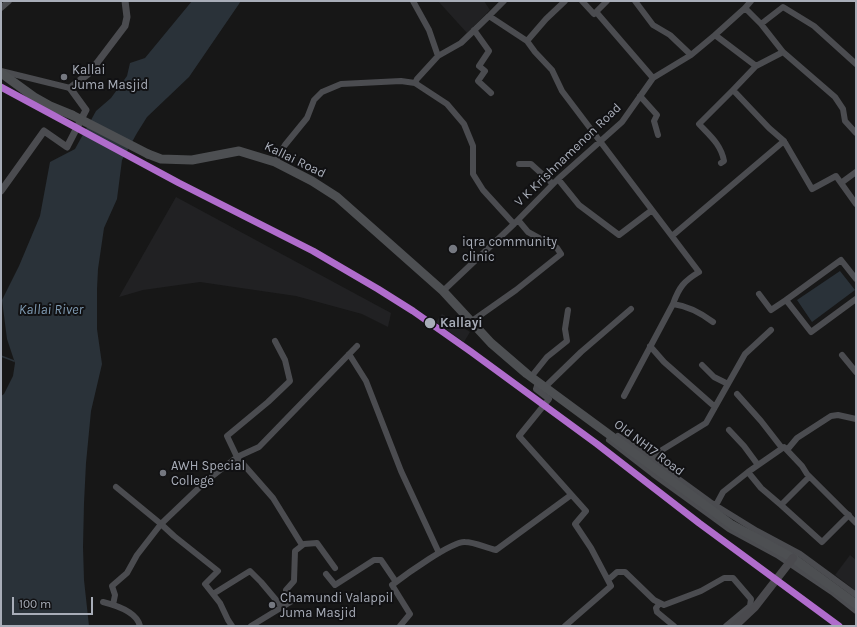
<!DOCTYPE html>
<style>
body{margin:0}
#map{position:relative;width:857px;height:627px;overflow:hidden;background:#171717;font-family:Karla,sans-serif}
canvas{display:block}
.frame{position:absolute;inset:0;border:2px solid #a8adb8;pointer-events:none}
.scale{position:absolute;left:12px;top:597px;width:81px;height:18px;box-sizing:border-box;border:2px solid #a8adb8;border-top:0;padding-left:5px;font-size:12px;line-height:14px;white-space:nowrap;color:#a8adb8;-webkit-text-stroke:3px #111113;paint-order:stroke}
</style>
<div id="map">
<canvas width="857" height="627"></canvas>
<div class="frame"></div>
<div class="scale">100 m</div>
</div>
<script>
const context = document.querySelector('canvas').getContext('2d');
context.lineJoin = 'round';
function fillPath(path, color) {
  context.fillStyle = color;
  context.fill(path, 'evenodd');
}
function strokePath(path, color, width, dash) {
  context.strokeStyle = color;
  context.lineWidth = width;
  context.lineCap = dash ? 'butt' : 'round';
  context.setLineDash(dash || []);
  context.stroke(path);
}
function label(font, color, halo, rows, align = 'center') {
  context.font = font + ' Karla,sans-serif';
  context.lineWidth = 4;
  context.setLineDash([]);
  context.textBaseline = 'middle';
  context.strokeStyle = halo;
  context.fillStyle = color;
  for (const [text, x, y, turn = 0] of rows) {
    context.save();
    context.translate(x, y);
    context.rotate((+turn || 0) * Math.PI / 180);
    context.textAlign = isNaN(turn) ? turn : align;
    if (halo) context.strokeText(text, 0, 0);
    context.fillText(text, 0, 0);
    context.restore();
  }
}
const built = new Path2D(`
 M438 1H484L490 10 467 33Z
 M176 197 391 313 388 327 362 314 296 296 200 282 143 290 119 297Z
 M442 314 470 332 464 342 436 322Z
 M850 555 856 560V591L835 575Z`);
const water = new Path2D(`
 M192 1H241L189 77 147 117 137 133 122 160 117 199 104 228 98 269 97 289V329L102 364 91 411 86 463 84 503 83 547 84 580 89 626H1V396L4 394 13 376 15 363 7 339 2 300 19 266 40 216 50 162 75 149 96 111 111 98 127 76 130 63 145 58Z
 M840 271 855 290 812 322 797 300Z`);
const stream = new Path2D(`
 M1 356 14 361`);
const minor = new Path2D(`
 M413 1 429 30 438 56
 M582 1 594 14 607 1
 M635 1 653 25 670 35 691 55
 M1 8 9 1
 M745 8 751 1
 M597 13 653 78
 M489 16 504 1
 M761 24 783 52 835 97 843 109 845 121 856 133
 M474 30 489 51 479 66 485 71 478 81 491 93
 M715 35 756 66 733 90 769 128 784 141 812 189 836 176 856 204
 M527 41 535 52 552 70 562 91 699 272C684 281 679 287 673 304
 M756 66 783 52
 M1 71 70 88
 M415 83 447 104 464 124 473 146V174L483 190 514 224
 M640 96 657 115 654 121 658 135
 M275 162 285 145 307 118 314 100 322 92 341 84 401 81 415 83 417 79 438 56 461 43 489 16 527 41 546 19 565 1
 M721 163 724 161C721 144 709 135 699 124L733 90
 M519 164H531L553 184
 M558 179 579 205 619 235 652 210
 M841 183 856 172
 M672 236 784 141
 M443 291 514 224 558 179 622 122 653 78 691 55 715 35 745 8 761 24 783 7 814 26 856 64
 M759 294 771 310 786 300 811 332 856 299
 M786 300 841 260 856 279
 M472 321 516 290 561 254 557 248 528 232 518 220
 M650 346 664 362 715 407
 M349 354 366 381 401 471 439 553
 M842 355 856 372
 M531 377 547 357 567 341 565 329 568 310
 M538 383 536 389 549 399 519 436 586 511 575 524 591 548 611 586 565 626
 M728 384 745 354 771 330
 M545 387 581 352 631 309
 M737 394 761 421 782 448
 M624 396 673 304C688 306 701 313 713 322
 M729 430 744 446 758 465
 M618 436 633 446 710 502 757 531 800 554 856 595
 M609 440 653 474 714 518 729 529 777 555 832 592 856 611
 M787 450 797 438 831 416 838 415 856 419
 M652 460 662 450 706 423 728 384 714 377 702 365
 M748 472 761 488 781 505 809 477
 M716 505 723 492 748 472 784 447 802 466 807 474 856 523
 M781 505 822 542 849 515
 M302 545 273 498 237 457 259 447 357 346
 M326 574 335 585 374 560H381L396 582
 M608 580 617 572H625L654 600 664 605 701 591 724 578H733L751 599 750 606 726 626
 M213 594 250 571 261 582 282 607
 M103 602C115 605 137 612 140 626
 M660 603 656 608 657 612 674 626
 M113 605 115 595 112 586 127 573 137 555 161 524 116 487
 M232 626 228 620 220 603 205 584 218 571 174 536 161 524 205 482 237 457 227 436 268 402 290 381 285 360 275 341
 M251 626 292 601 286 590 294 581 295 551 304 544 317 543 335 568
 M400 626 410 614 392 585C405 575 452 541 465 542 475 542 486 548 496 550L571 495`);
const tertiary = new Path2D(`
 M1 191 44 131 67 147 86 110 70 88 88 74 97 63 125 26 127 17 125 1`);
const primary = new Path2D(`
 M1 73 34 97 50 106 72 115
 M148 154 161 159 192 160 239 151 275 162 312 181 337 197 443 291 491 343 527 374 732 525 793 558 856 604`);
const secondaryBridge = new Path2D(`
 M735 626 755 607 793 558`);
const primaryBridge = new Path2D(`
 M72 115 148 154`);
const rail1 = new Path2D(`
 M1 87 179 183 313 251 378 289 413 311 470 351 597 444 699 523 839 626`);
const markers = [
 [64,77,4,"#757880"],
 [453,249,5,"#757880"],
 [430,323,6,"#a8adb8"],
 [163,473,4,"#757880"],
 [272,605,4,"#757880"]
];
const poiNames = [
 ["Kallai",72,70],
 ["Juma Masjid",72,85],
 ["iqra community",462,242],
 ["clinic",462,257],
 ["AWH Special",171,466],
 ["College",171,481],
 ["Chamundi Valappil",280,598],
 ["Juma Masjid",280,613]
];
const streetNames = [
 ["V K Krishnamenon Road",568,155,-44],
 ["Kallai Road",295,160,26],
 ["Old NH17 Road",649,448,37]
];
const stopNames = [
 ["Kallayi",440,323]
];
const waterNames = [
 ["Kallai River",51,310]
];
fillPath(built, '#212123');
fillPath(water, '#2a3239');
strokePath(stream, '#2a3239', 1.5);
strokePath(minor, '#4b4c50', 6);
strokePath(tertiary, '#4b4c50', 7);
strokePath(primary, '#4d4f52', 9);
strokePath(secondaryBridge, '#4a4a4e', 8);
strokePath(primaryBridge, '#4d4f52', 9);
strokePath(rail1, '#b06ccc', 7);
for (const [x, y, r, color] of markers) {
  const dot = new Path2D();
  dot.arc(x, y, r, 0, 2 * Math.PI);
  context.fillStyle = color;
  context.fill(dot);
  strokePath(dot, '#111113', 1.5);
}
label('13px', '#a8adb8', '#111113', poiNames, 'left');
label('13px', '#a8adb8', '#111113', streetNames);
label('bold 13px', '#a8adb8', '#111113', stopNames, 'left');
label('italic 14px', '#7f9bb3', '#111113', waterNames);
</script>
